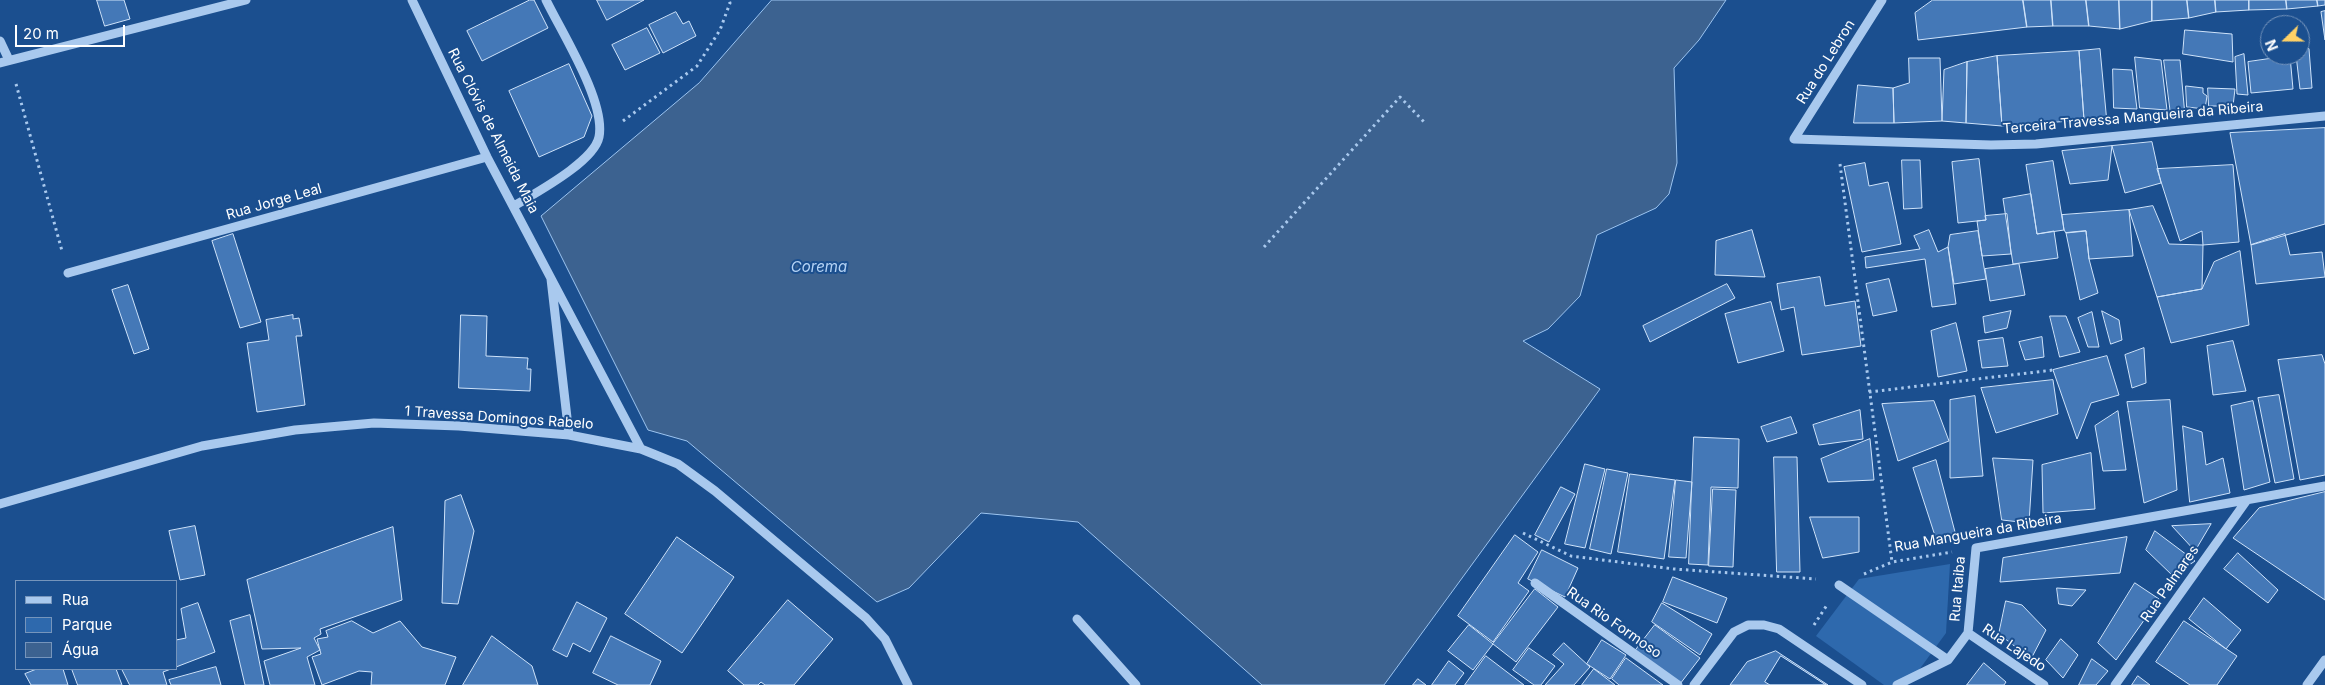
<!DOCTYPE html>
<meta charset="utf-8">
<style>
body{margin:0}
#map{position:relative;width:2325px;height:685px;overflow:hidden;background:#1b4f8f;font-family:Inter,sans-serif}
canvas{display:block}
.legend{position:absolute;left:15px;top:580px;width:162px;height:90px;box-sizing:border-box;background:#1b4f8f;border:1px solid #7695bc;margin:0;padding:6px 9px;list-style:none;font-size:15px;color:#fff}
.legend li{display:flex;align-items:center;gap:10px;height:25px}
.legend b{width:25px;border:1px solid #7695bc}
.north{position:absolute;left:2260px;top:15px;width:50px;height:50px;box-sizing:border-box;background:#1b4f8f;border:1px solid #7695bc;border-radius:50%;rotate:248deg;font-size:14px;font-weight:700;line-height:20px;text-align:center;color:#fff}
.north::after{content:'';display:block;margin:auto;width:18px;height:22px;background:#ffd166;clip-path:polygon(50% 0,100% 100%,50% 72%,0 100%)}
.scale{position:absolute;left:15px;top:25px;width:110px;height:22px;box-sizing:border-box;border:2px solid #fff;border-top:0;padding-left:6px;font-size:15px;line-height:18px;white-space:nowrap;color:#fff;-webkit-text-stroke:4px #1b4f8f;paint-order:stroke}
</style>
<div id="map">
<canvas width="2325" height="685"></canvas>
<ul class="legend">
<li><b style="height:6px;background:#a9c9ee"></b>Rua</li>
<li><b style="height:14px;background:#2e69ad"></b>Parque</li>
<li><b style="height:14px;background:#3c6290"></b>Água</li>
</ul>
<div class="north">N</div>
<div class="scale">20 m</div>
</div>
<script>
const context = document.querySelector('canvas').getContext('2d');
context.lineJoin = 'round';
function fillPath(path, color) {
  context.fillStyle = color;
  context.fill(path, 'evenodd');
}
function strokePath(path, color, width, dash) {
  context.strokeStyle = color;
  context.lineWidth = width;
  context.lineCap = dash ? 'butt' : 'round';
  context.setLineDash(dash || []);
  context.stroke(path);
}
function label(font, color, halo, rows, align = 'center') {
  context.font = font + ' Inter,sans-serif';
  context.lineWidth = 4;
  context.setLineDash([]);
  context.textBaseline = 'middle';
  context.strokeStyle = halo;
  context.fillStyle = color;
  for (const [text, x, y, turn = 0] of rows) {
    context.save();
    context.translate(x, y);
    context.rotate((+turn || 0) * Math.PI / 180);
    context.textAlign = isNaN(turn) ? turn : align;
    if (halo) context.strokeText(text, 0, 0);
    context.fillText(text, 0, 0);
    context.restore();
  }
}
const green = new Path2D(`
 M1950 564 1946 633 1908 685H1884L1816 636 1859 579Z`);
const water = new Path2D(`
 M772 0H1726L1699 40 1674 68 1677 163 1669 194 1656 208 1597 235 1580 296 1548 329 1523 341 1600 389 1384 685H1262L1078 522 981 513 909 588 877 602 687 441 648 430 541 216 699 83Z`);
const building = new Path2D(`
 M97 0H124L130 19 105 26Z
 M530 0H534L548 28 482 61 467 31Z
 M597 0H644L607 20Z
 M1933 0H2023L2027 27 1918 40 1915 13Z
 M2023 0H2051L2053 26 2027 27Z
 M2051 0H2086L2089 26H2053Z
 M2086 0H2119L2120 29 2089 26Z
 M2119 0H2152V21L2120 29Z
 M2152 0H2187L2189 18 2152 21Z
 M2187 0H2215L2216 12 2189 18Z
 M2215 0H2249V10L2216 12Z
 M2249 0H2286L2287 9 2249 10Z
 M2286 0H2317L2318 6 2287 9Z
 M2317 0H2325V5L2318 6Z
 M2325 11V40L2321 12Z
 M676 12 683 24 689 21 696 36 663 53 649 25Z
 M647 28 660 53 625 70 612 45Z
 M2185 30 2232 34 2233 62 2183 54Z
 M2100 49 2107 123 2084 120 2079 51Z
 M2309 49 2312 88 2300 89 2296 55H2300V50Z
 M2079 51 2084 120 2002 126 1997 56Z
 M2244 54 2248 95 2237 94 2235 57Z
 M1997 56 2002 126 1966 123 1967 62Z
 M2290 56 2293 89 2251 93 2248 62Z
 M2135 57 2161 60 2167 110 2140 108Z
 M1909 58H1940L1942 121 1894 123 1893 88 1909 83Z
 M2164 60H2180L2185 116 2171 115Z
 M1967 62 1966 123 1942 121 1944 70Z
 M569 64 592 116 584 137 539 157 509 91Z
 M2113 69 2132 70 2137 109 2114 108Z
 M1858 85 1893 88 1894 123H1854Z
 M2186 86 2203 88V93L2207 96 2205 109 2187 107Z
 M2208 88 2235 89 2233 106H2209Z
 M2325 128V224L2251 245 2230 133Z
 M2152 142 2161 183 2125 193 2112 146Z
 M2112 146 2108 180 2070 184 2062 151Z
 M1979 159 1986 220 1958 223 1952 162Z
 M1902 160H1920L1922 208 1904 209Z
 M2053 161 2064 230 2037 234 2026 165Z
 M1865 163 1869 186 1888 182 1901 244 1862 252 1844 167Z
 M2233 165 2239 242 2203 245 2202 231 2180 241 2157 169Z
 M2031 194 2037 234 2054 231 2058 258 2013 264 2003 199Z
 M2153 206 2169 244 2203 245 2202 289 2157 297 2129 210Z
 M2129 210 2133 256 2089 259 2086 231 2066 233 2064 230 2062 215Z
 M2007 214 2011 254 1982 256 1977 221 1986 220 1985 216Z
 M1752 230 1765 277 1715 275 1716 241Z
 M1929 230 1938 252 1948 247 1956 304 1932 307 1925 259 1866 268 1865 257 1920 249 1914 236Z
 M1978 231 1986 279 1954 284 1948 247 1950 235Z
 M2086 231 2089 259 2098 293 2080 300 2066 233Z
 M233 234 261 322 240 328 212 241Z
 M2285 234 2290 255 2322 252 2325 277 2256 284 2251 245Z
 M2240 251 2249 325 2171 343 2157 297 2202 289 2214 262Z
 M2019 264 2025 295 1990 301 1985 269Z
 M1820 277 1825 306 1855 301 1861 346 1802 355 1794 307 1781 310 1777 284Z
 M1889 279 1897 311 1873 316 1866 284Z
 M1727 284 1735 298 1650 342 1643 326Z
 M128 285 149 349 134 354 112 290Z
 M1771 302 1784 351 1738 363 1725 314Z
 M2011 311 2007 328 1985 333 1983 317Z
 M2102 311 2119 320 2122 340 2111 344Z
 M2092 312 2099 347H2088L2078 318Z
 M293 315V319L299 318 302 336H296L305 405 257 412 247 343 269 340 266 320Z
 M461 315 487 316 486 356 528 358 527 369H531L530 391 459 388Z
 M2050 316H2066L2080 352 2060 357Z
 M1956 323 1967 371 1938 377 1931 331Z
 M2042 337 2044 357 2025 360 2019 342Z
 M2003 338 2008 366 1982 368 1978 341Z
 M2233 341 2246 391 2213 395 2207 346Z
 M2144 348 2146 383 2132 388 2125 355Z
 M2322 355 2325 364V475L2300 480 2278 360Z
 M2107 356 2119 395 2091 403 2077 439 2053 370Z
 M2053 380 2058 414 1996 433 1981 388Z
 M2279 395 2294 479 2275 483 2258 398Z
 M1975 396 1983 476 1950 478V400Z
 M2170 400 2177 490 2144 503 2127 402Z
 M1934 401 1949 441 1898 461 1882 404Z
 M2253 401 2270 482 2244 490 2231 406Z
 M1860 410 1863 439 1819 445 1813 425Z
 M2118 411 2126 470 2103 471 2095 426Z
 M1791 417 1797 433 1767 442 1761 427Z
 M2183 426 2202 432 2206 465 2223 458 2230 493 2190 502Z
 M1694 437 1739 439 1738 488 1711 487 1708 565 1689 564Z
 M1870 439 1874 480 1828 482 1821 459Z
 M2091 453 2095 509 2043 513 2042 465Z
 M1774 457H1797L1800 572H1777Z
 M1993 458 2033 460 2029 523 2002 520Z
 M1936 460 1955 532 1937 542 1913 468Z
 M1585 464 1605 469 1585 548 1565 544Z
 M1607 469 1628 473 1611 554 1590 549Z
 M1630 474 1675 480 1664 559 1618 552Z
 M1676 480 1692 482 1686 558 1669 557Z
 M1561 487 1575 494 1549 542 1535 535Z
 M1713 489 1736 490 1733 567 1709 566Z
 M2325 492V600L2233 538 2259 508Z
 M461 495 474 531 458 604 442 603 445 501Z
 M1810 517H1859V552L1823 558Z
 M2211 524 2195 551 2172 526Z
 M195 526 205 575 180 580 169 531Z
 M393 527 402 600 320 629 321 634 314 638 320 650 307 657 315 685H270L264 661 301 648 262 649 247 580Z
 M2155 531 2195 561 2173 576 2146 550Z
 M1515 535 1538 552 1518 583 1529 591 1493 642 1458 616Z
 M677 537 734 577 682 653 625 614Z
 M2127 537 2120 573 2000 582 2003 558Z
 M1542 550 1578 568 1565 597 1528 579Z
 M2238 553 2278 590 2268 603 2224 569Z
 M1673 577 1727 598 1717 623 1663 602Z
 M2135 583 2159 599 2116 660 2098 643Z
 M2057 588 2086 590 2072 606 2059 604Z
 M1535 589 1558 607 1516 662 1493 644Z
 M2204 598 2241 630 2226 649 2189 619Z
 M788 600 833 639 794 685H765L761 682 758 685H744L728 671Z
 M2006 601 2022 605 2046 630 2031 659 1999 634Z
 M577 602 607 618 590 652 573 643 567 657 553 650Z
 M198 603 215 652 176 667V640L186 638 181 609Z
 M1662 603 1712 634 1700 655 1652 622Z
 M250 615 264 685H245L230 621Z
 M352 621 373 633 400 621 422 647 456 657 445 685H371L372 672 359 671 322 685 312 657 321 654 317 639 328 637 326 631Z
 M2184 621 2237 656 2217 685H2190L2156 662Z
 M1469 625 1493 644 1473 670 1448 651Z
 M1655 625 1700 658 1680 684 1635 651Z
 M492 636 532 666 538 685H463Z
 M611 636 661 661 650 685H618L593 673Z
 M2061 639 2078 655 2063 678 2046 660Z
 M1602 640 1626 655 1610 679 1587 664Z
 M1564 643 1590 667 1574 685H1545L1564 664 1553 655Z
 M1529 648 1555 666 1541 685H1534L1513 670Z
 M1776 651 1828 685H1730L1747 662Z
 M1486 656 1524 685H1465Z
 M1781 656 1826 685H1770L1765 682Z
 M1626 658 1663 685H1619L1612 679Z
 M2092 659 2108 671 2096 685H2079Z
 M1449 661 1464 673 1455 685H1432Z
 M1984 663 2006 682 2004 685H1967Z
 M216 667 221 685H171L169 680Z
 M37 669H63L68 685H31L25 674Z
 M72 669H116L122 685H78Z
 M122 669H171L163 672 167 685H130Z
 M1594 669 1615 685H1582Z
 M2138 676 2150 685H2132Z
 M1418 679 1426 685H1413Z`);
const path = new Path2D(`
 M16 84 62 251
 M623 121 697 66 720 30 730 3 729 0
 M1840 164 1892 562
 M1264 247 1400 97 1426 124
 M1869 392 2053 370
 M1523 533 1571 556 1674 569 1816 579
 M1864 574 1892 562 1952 552
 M1814 625 1827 605`);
const minor = new Path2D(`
 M412 0 487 157 641 449
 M0 41 9 60
 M0 63 246 0
 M1794 139 1991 145 2036 144 2325 116
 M1794 139 1882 0
 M514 206C535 193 594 162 599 137 606 102 562 33 546 0
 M68 273 487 157
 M551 279 569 435
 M0 504 202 446 295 430 374 423 459 426 569 435 641 449 678 464 715 491 866 618 885 639 908 685
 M1535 583 1678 685
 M1839 585 1948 660
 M1077 619 1136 685
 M1968 633 2044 685
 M1694 685 1734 632 1748 625H1764L1779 629 1862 685
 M1897 685 1948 660 1968 633 1976 548 2325 486
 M2115 685 2247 500
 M2307 685 2325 660`);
const streetNames = [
 ["Rua do Lebron",1826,62,-58],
 ["Terceira Travessa Mangueira da Ribeira",2133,118,-5],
 ["Rua Clóvis de Almeida Maia",493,131,63],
 ["Rua Jorge Leal",274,202,-16],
 ["1 Travessa Domingos Rabelo",499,418,4],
 ["Rua Mangueira da Ribeira",1978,533,-10],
 ["Rua Palmares",2170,584,-55],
 ["Rua Itaiba",1958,589,-85],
 ["Rua Rio Formoso",1614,623,35],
 ["Rua Lajedo",2014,648,34]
];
const waterNames = [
 ["Corema",819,267]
];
fillPath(green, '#2e69ad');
fillPath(water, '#3c6290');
strokePath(water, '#9cc4f0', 1);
fillPath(building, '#4478b7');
strokePath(building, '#cfe3fa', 1);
strokePath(path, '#a9c9ee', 3, [2.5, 4]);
strokePath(minor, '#a9c9ee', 9);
label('14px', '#fff', '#1b4f8f', streetNames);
label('italic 15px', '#b5d3f5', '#1b4f8f', waterNames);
</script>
